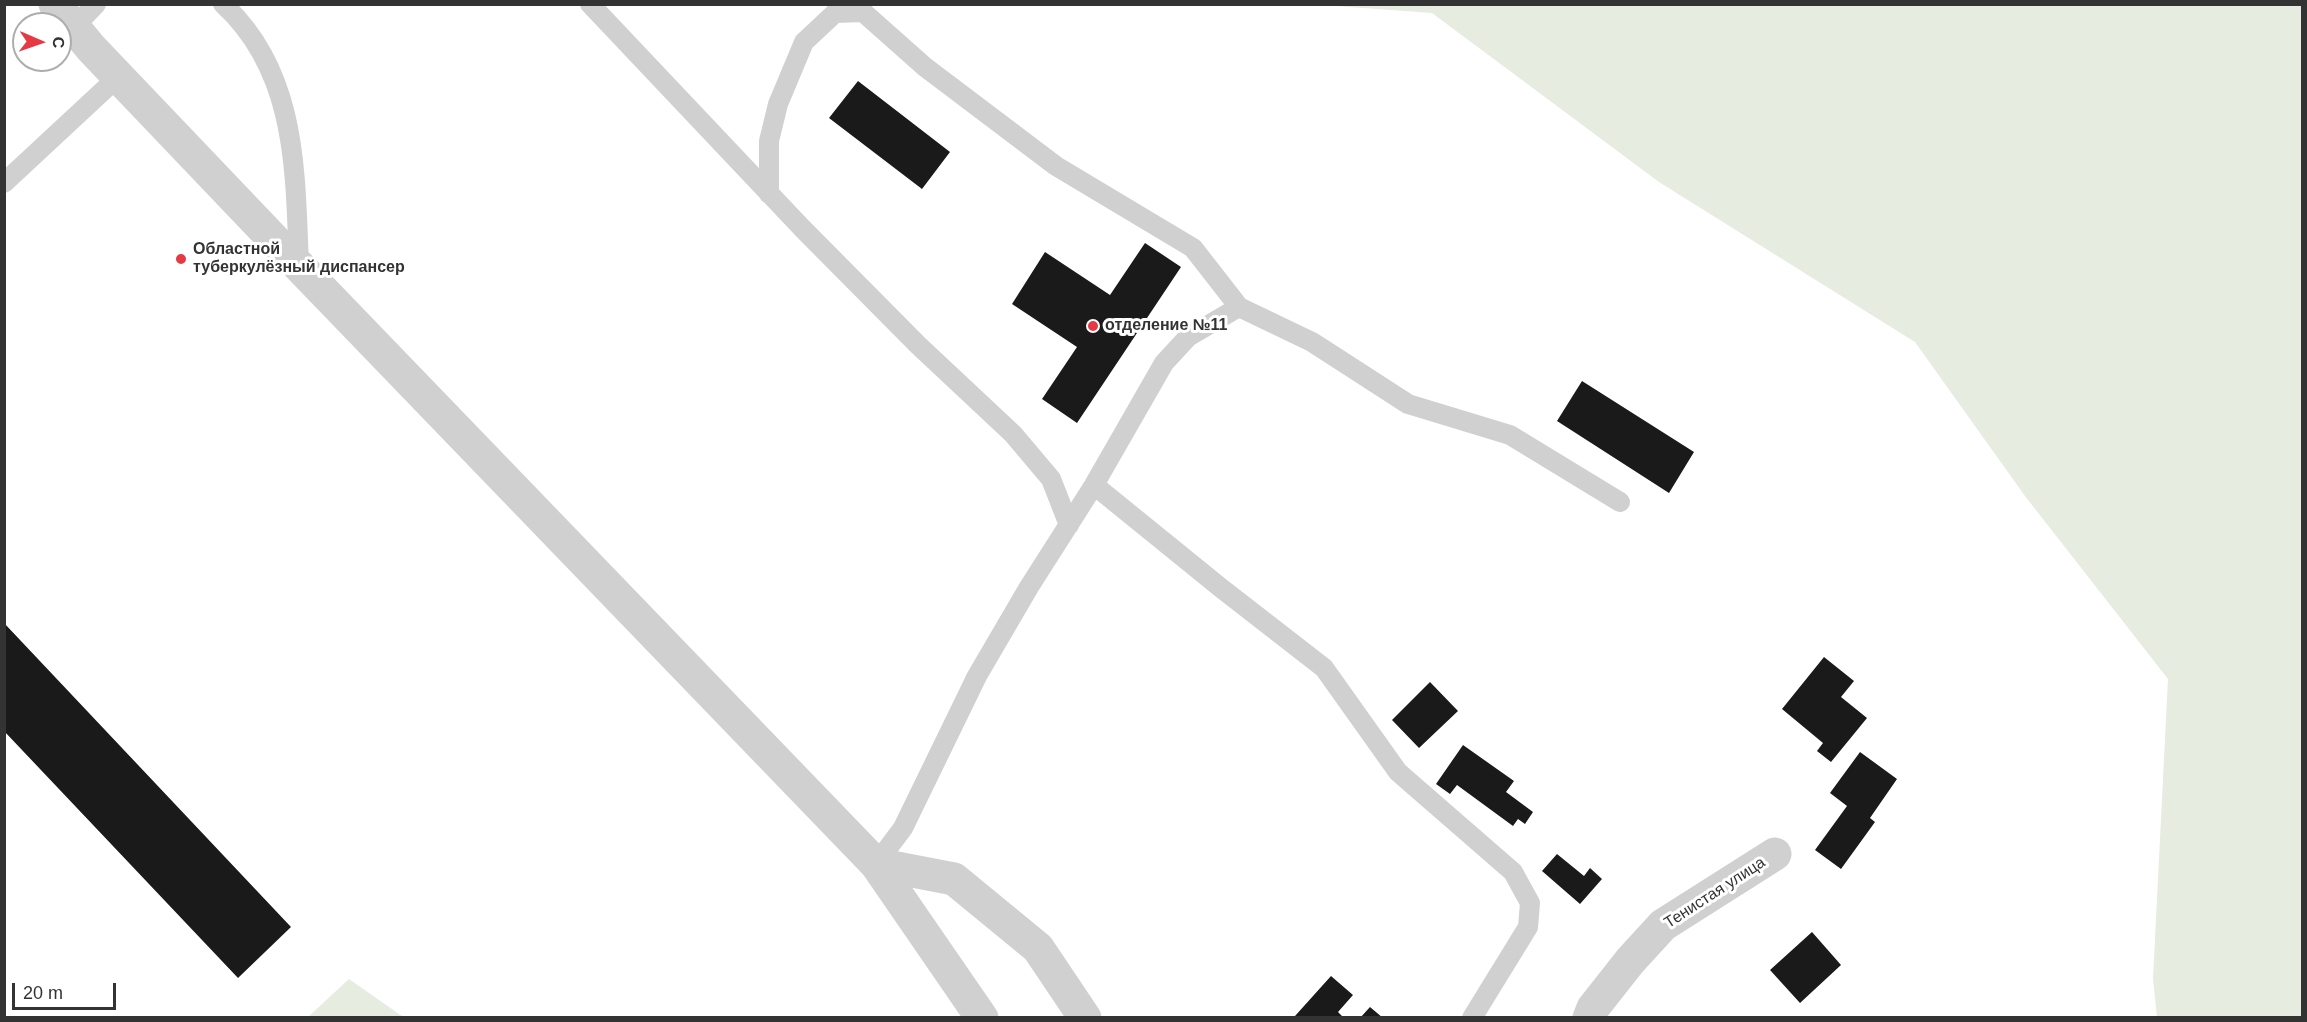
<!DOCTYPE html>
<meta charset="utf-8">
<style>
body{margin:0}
#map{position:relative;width:2307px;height:1022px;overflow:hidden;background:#fff;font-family:Arial,sans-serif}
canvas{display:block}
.frame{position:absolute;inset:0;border:6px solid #333;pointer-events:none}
.north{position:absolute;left:12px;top:12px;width:60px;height:60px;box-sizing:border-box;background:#fff;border:2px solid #adadad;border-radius:50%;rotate:92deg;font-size:16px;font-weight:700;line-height:24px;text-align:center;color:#333}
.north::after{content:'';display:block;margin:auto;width:21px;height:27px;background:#e63946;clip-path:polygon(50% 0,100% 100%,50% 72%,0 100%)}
.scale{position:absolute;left:12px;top:983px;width:104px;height:27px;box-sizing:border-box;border:3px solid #333;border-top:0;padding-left:8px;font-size:18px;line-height:21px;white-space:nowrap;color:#333;-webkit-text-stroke:4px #fff;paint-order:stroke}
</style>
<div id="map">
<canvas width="2307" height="1022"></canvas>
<div class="frame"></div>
<div class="north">С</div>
<div class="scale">20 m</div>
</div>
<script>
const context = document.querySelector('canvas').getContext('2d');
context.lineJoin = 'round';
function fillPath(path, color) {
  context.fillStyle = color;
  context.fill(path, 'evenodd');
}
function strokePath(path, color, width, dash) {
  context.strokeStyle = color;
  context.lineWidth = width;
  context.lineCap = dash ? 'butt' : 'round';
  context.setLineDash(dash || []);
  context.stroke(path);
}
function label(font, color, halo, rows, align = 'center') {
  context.font = font + ' Arial,sans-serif';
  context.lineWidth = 6;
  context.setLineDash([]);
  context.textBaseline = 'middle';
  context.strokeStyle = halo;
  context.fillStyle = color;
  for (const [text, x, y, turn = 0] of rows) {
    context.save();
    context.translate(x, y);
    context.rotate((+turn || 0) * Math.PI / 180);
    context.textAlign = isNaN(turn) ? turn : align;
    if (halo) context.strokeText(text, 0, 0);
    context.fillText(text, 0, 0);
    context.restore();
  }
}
const green = new Path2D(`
 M1322 5H2302V1017H2157L2153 979 2168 679 2025 496 1915 342 1659 182 1432 13Z
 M349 979 399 1014 404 1017H308Z`);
const building = new Path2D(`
 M858 81 950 152 922 189 829 118Z
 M1145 243 1181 267 1077 423 1042 399 1077 347 1012 304 1045 252 1110 295Z
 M1582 381 1694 452 1669 493 1557 421Z
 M4 623 291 927 238 978 4 731Z
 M1824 657 1854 681 1841 697 1867 718 1831 762 1817 751 1823 743 1782 709Z
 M1430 682 1458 711 1419 748 1392 720Z
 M1463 745 1514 781 1506 792 1533 812 1525 824 1518 819 1513 826 1457 785 1450 794 1436 784Z
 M1860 752 1897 779 1870 818 1875 822 1841 869 1815 850 1847 806 1830 793Z
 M1557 854 1584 876 1590 868 1602 879 1580 904 1542 871Z
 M1812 932 1841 965 1800 1003 1770 970Z
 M1331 976 1353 995 1338 1012 1344 1018H1297L1295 1016Z
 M1370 1007 1383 1018H1360Z`);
const service = new Path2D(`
 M223 4C298 73 295 173 299 266
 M590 4 802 228 918 345 1013 434 1051 479 1069 525
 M854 4 925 67 1056 166 1193 248 1239 307 1312 342 1408 404 1510 435 1620 502
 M74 27 96 4
 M4 183 119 76
 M769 194V141L778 104 804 42 835 13 864 12
 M1094 485 1221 588 1324 668 1398 772 1513 872 1530 903 1528 927 1472 1018
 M876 864 903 828 977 676 1029 587 1094 485 1164 363 1188 337 1239 307`);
const minor = new Path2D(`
 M876 864 954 879 1038 948 1085 1018
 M1589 1018 1593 1008 1630 961 1663 925 1775 854`);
const tertiary = new Path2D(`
 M55 4 91 48 299 266 876 864 982 1018`);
const markers = [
 [181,259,6,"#e63946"],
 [1093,326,6,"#e63946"]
];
const poiNames = [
 ["Областной",193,250],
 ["туберкулёзный диспансер",193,268],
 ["отделение №11",1105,326]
];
const streetNames = [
 ["Тенистая улица",1715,893,-33]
];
fillPath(green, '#e6ecdf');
fillPath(building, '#1a1a1a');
strokePath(service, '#d0d0d0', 20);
strokePath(minor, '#d0d0d0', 33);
strokePath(tertiary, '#d0d0d0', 33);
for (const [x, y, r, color] of markers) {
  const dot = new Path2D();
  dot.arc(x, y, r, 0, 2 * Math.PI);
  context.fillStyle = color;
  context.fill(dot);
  strokePath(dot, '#fff', 2);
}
label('bold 16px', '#333', '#fff', poiNames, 'left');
label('16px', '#333', '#fff', streetNames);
</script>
